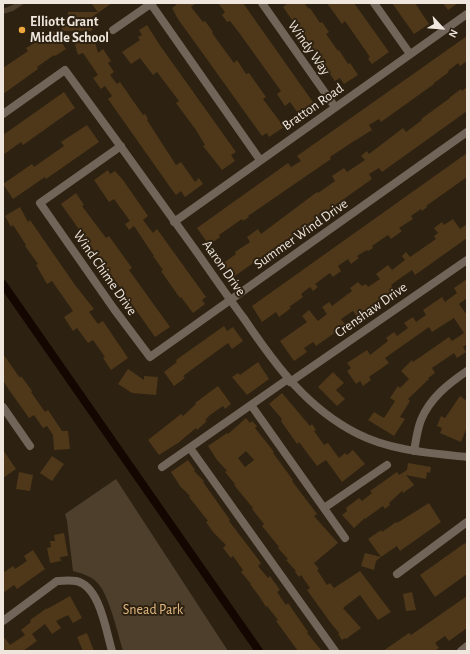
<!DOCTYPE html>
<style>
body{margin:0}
#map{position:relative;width:470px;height:654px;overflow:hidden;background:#2d2111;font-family:"Alegreya Sans",sans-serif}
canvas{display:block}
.frame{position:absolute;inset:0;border:4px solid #efe7dd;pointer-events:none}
.north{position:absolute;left:422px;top:8px;width:40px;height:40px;-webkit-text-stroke:3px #2d2111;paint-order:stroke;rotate:116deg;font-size:11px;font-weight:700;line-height:16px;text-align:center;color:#efe7dd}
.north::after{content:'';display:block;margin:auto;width:14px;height:18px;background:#efe7dd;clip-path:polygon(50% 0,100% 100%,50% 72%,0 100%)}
</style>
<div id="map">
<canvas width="470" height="654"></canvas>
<div class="frame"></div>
<div class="north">N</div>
</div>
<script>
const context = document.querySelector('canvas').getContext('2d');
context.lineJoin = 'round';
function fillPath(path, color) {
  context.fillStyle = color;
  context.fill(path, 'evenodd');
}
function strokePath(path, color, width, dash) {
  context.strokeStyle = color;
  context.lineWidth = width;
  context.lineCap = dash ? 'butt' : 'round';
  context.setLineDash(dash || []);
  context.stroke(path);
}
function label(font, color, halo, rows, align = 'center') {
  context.font = font + ' "Alegreya Sans",sans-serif';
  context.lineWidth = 4;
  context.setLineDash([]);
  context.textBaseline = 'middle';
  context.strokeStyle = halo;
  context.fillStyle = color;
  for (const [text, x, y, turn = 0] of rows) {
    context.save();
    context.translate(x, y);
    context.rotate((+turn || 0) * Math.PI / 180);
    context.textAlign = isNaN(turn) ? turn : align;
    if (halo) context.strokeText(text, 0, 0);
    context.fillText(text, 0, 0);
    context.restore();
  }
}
const green = new Path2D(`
 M17 3H25L13 11 3 14V9Z
 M116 479 228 651H123C118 634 110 600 100 586 94 577 84 574 73 571L67 521 65 514Z`);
const canal = new Path2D(`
 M3 284 259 651`);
const building = new Path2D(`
 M91 3H112L92 17V31H62V24H68V12H98Z
 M175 3H196L191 7 203 22 205 21 213 32 212 33 234 63 237 60 246 74 249 73 266 97 263 99 284 127 269 137 267 133 262 136 178 19 172 8 176 5Z
 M218 3H243L315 105 300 116 290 102 285 106 277 94 281 91 240 34 230 21 227 22 222 15 225 12Z
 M288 3H304L309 9 310 8 320 23 322 22 329 32 326 34 338 51 339 50 348 64 350 63 358 75 344 84 340 78 335 81 283 7Z
 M327 3H354L389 52 372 64 368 59 370 57 345 21 342 24Z
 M392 3H415L429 24 414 34Z
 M443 3H458L448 10Z
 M147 25 159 44 236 152 231 155 235 161 222 170 203 146 205 145 196 130 176 103 179 101 157 72 153 75 140 58 131 64 122 52 140 40 138 37 142 35 139 30Z
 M54 31 66 49 55 56 54 55 37 67 38 69 3 94V68L28 51 26 48Z
 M93 35 98 53 103 49 111 61 108 63 114 72 110 75 117 84 120 82 143 115 145 114 148 119 147 120 176 165 181 162 195 182 199 178 203 184 185 197 181 191 176 195 170 187 108 99 112 96 105 86 101 89 93 78 98 75 83 53 78 55 74 41Z
 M467 36V61L460 66 458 63 448 71 449 72 434 83V84L381 122 379 119 369 125 372 130 351 143 330 157 331 159 248 216 249 217 243 221 242 219 219 235 220 237 209 245 197 228 288 163 291 167 301 161 297 156Z
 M467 87V111L382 172 379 168 369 174 372 179 232 278 222 264 236 254 235 252 250 242 247 237 258 229 261 234 317 192 318 193 335 181 332 176 344 168 347 172 365 160 361 156 367 151 369 154 403 128 406 132 422 120 421 119 450 98H449L461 89 462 91Z
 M64 92 75 108 23 145 21 142 3 155V135Z
 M87 125 99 142 46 179 45 177 13 199 3 184 32 164 34 167 64 146 61 142Z
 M467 153V177L426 206 427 207 422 211 421 209 411 216 413 219 399 228 402 231 391 239 388 235 372 246 373 248 368 251 367 250 357 256 359 258 351 264 348 259 338 266 341 271 333 277 330 273 315 284 318 287 313 291 310 287 301 294 303 297 289 307 291 308 279 317 276 312 262 322 252 306Z
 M108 170 110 174 115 171 123 180 148 216 143 220 153 233 157 229 206 297 202 300 205 304 193 313 181 297 180 298 170 284 161 271 163 270 153 256H154L134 226 129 230 125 224 130 221 114 199 109 202 94 180Z
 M76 193 84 205 82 206 106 238 109 236 132 268 129 270 170 327 155 337 61 204Z
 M20 207 28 222 30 220 75 285 94 309 89 312 98 324 103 321 128 358 111 370 103 358 105 357 93 340 88 343 77 328 73 331 64 317 73 311 52 281 47 284 36 265 38 264 25 246 26 245 13 225 11 227 5 216Z
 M453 219 460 229 467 224V238L415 275 412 270 399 279 391 285 394 290 357 317 353 311 341 319 346 325 316 346 313 342 304 348 307 352 294 361 280 341 307 322 302 316 309 310 318 321 327 314 322 307 329 302 332 306 352 291 350 288 358 282 362 286 366 284 368 287 380 279 376 274 388 265 392 270 405 260 402 256 406 252 410 257 436 239 434 236 438 233 434 228 442 222 444 225Z
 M467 279V298L459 304 467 315V344L463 347 466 352 457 358 454 353 432 368 435 373 428 378 429 379 408 399 410 401 400 417 405 419 394 436 368 420 374 412 384 418 395 401 390 398 398 386 400 388 409 379 401 371 412 360 413 362 449 337 452 341 464 333 454 318 432 332 429 327 385 358 389 363 369 377 371 380 363 386 360 381 356 384 347 371 351 368 347 363 367 350 370 355 388 341 386 338 394 332 397 336 408 328 404 323 413 317 416 322 426 315 423 310 442 297 445 302 457 293 454 288Z
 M224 326 227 331 233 327 243 341 232 349 228 343 183 376 185 378 174 386 164 372 177 362 176 360Z
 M3 354 20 378 21 376 32 391 31 392 45 412 48 410 62 431H68L70 449 54 450 53 435 47 426 43 428 34 415 29 418 7 387 3 380Z
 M258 362 269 379 247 395 232 377 238 373 240 375Z
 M128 369 144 380V376L158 377 156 395 132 393 118 384Z
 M333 372 344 383 336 390 345 399 337 406 318 387Z
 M218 386 231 404 225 409 223 406 210 415 205 420 207 421 197 430 196 428 178 443 159 455 148 440 181 414 183 416 196 404 195 403Z
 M282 393 310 426 312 424 316 430 314 431 324 445 328 443 339 458 345 453 347 455 353 450 365 464 342 482 326 460 317 466 299 442 297 444 281 421 282 419 269 404Z
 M460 396 467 401V427L461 442 440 433 442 428 437 426 441 416 445 418Z
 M246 418 250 423 252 421 257 426 255 428 274 452 273 453 293 480 292 481 317 514 314 516 338 543 314 563 319 569 317 570 327 585 330 583 334 588 360 571 391 612 378 620 360 595 343 608 361 628 346 639 345 638 342 640 338 634 339 633 330 622 307 590 310 588 301 575 299 577 295 572 296 571 286 560 288 559 278 548 279 547 262 526 264 524 252 509 253 508 234 485 235 484 225 472 227 471 217 460 208 446 227 433 228 434ZM246 451 254 460 245 467 238 458Z
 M3 450 16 469 3 478Z
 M52 456 64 464 52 481 40 473Z
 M188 460 195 470 194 471 204 481 203 482 230 520 229 521 261 563 258 566 268 578 270 576 280 590 277 592 286 605 288 603 308 632 307 633 322 651H298L276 621 278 620 267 606 266 607 259 596 250 584H251L241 572 243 570 233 556 231 558 223 548 226 545 213 532 206 522 208 521 189 497 190 496 180 486 171 472Z
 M408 463 431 467 430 473 427 472 426 479 406 475 414 485 403 493 402 491 389 503 390 505 385 509 383 506 365 519V518L354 528 342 515 347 511 346 508 359 498 362 501 372 493 370 491 397 472 399 475 407 470Z
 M19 472 33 475 30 491 16 489Z
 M429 503 441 522 400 551 397 546 381 557 368 539 381 530 382 532 396 522 397 523Z
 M64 533 68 556 60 557 61 561 50 563 47 548 51 547 50 541H55L54 535Z
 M465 543 467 547V574L435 597 420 575Z
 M33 550 45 569 17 589 14 585 3 593V573L13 566 15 569 27 561 24 556Z
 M365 553 381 557 376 561 374 570 361 566Z
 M412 592 416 610 406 611 403 594Z
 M70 596 82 618 73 623 68 615 56 621 61 628 52 634 45 624 32 634 37 641 23 651H3V636L10 645 25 635 21 630 31 622 30 620 47 608V609Z
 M467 596V628L449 641 445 636 435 643 439 648 435 651H383L409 633 411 635Z
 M87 633 94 651H83L77 637Z`);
const minor = new Path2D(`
 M262 3 335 107
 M374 3 410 54
 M151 4 260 160
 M113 30 152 3
 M3 114 65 70C109 130 153 191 196 251 212 274 228 297 245 320 276 366 308 409 358 434 392 451 430 453 467 457
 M121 146 40 203 114 309 150 357 467 132
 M174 222 467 14
 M290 382 467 260
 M251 405 345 538
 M3 407 30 446
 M190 448 335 651
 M414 451C416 441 417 430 421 420 430 398 448 384 467 371
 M162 467 288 379
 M324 508 387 465
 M397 574 467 522
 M3 621 57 581C63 581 69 580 76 581 100 586 106 631 112 651
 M461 651 467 646`);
const markers = [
 [22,30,4,"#eea73d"]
];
const poiNames = [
 ["Elliott Grant",30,22],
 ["Middle School",30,38]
];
const streetNames = [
 ["Windy Way",309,48,55],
 ["Bratton Road",313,107,-35],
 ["Summer Wind Drive",301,234,-35],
 ["Aaron Drive",224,268,55],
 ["Wind Chime Drive",105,273,55],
 ["Crenshaw Drive",371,310,-35]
];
const parkNames = [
 ["Snead Park",153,610]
];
fillPath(green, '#4d3f2c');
strokePath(canal, '#140600', 8);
fillPath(building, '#4f381a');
strokePath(minor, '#706558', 8);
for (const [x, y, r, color] of markers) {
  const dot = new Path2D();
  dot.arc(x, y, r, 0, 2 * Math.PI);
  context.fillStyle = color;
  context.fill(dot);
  strokePath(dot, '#2d2111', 1.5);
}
label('bold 14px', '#efe7dd', '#2d2111', poiNames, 'left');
label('14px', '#efe7dd', '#2d2111', streetNames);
label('14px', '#e2b882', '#2d2111', parkNames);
</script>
